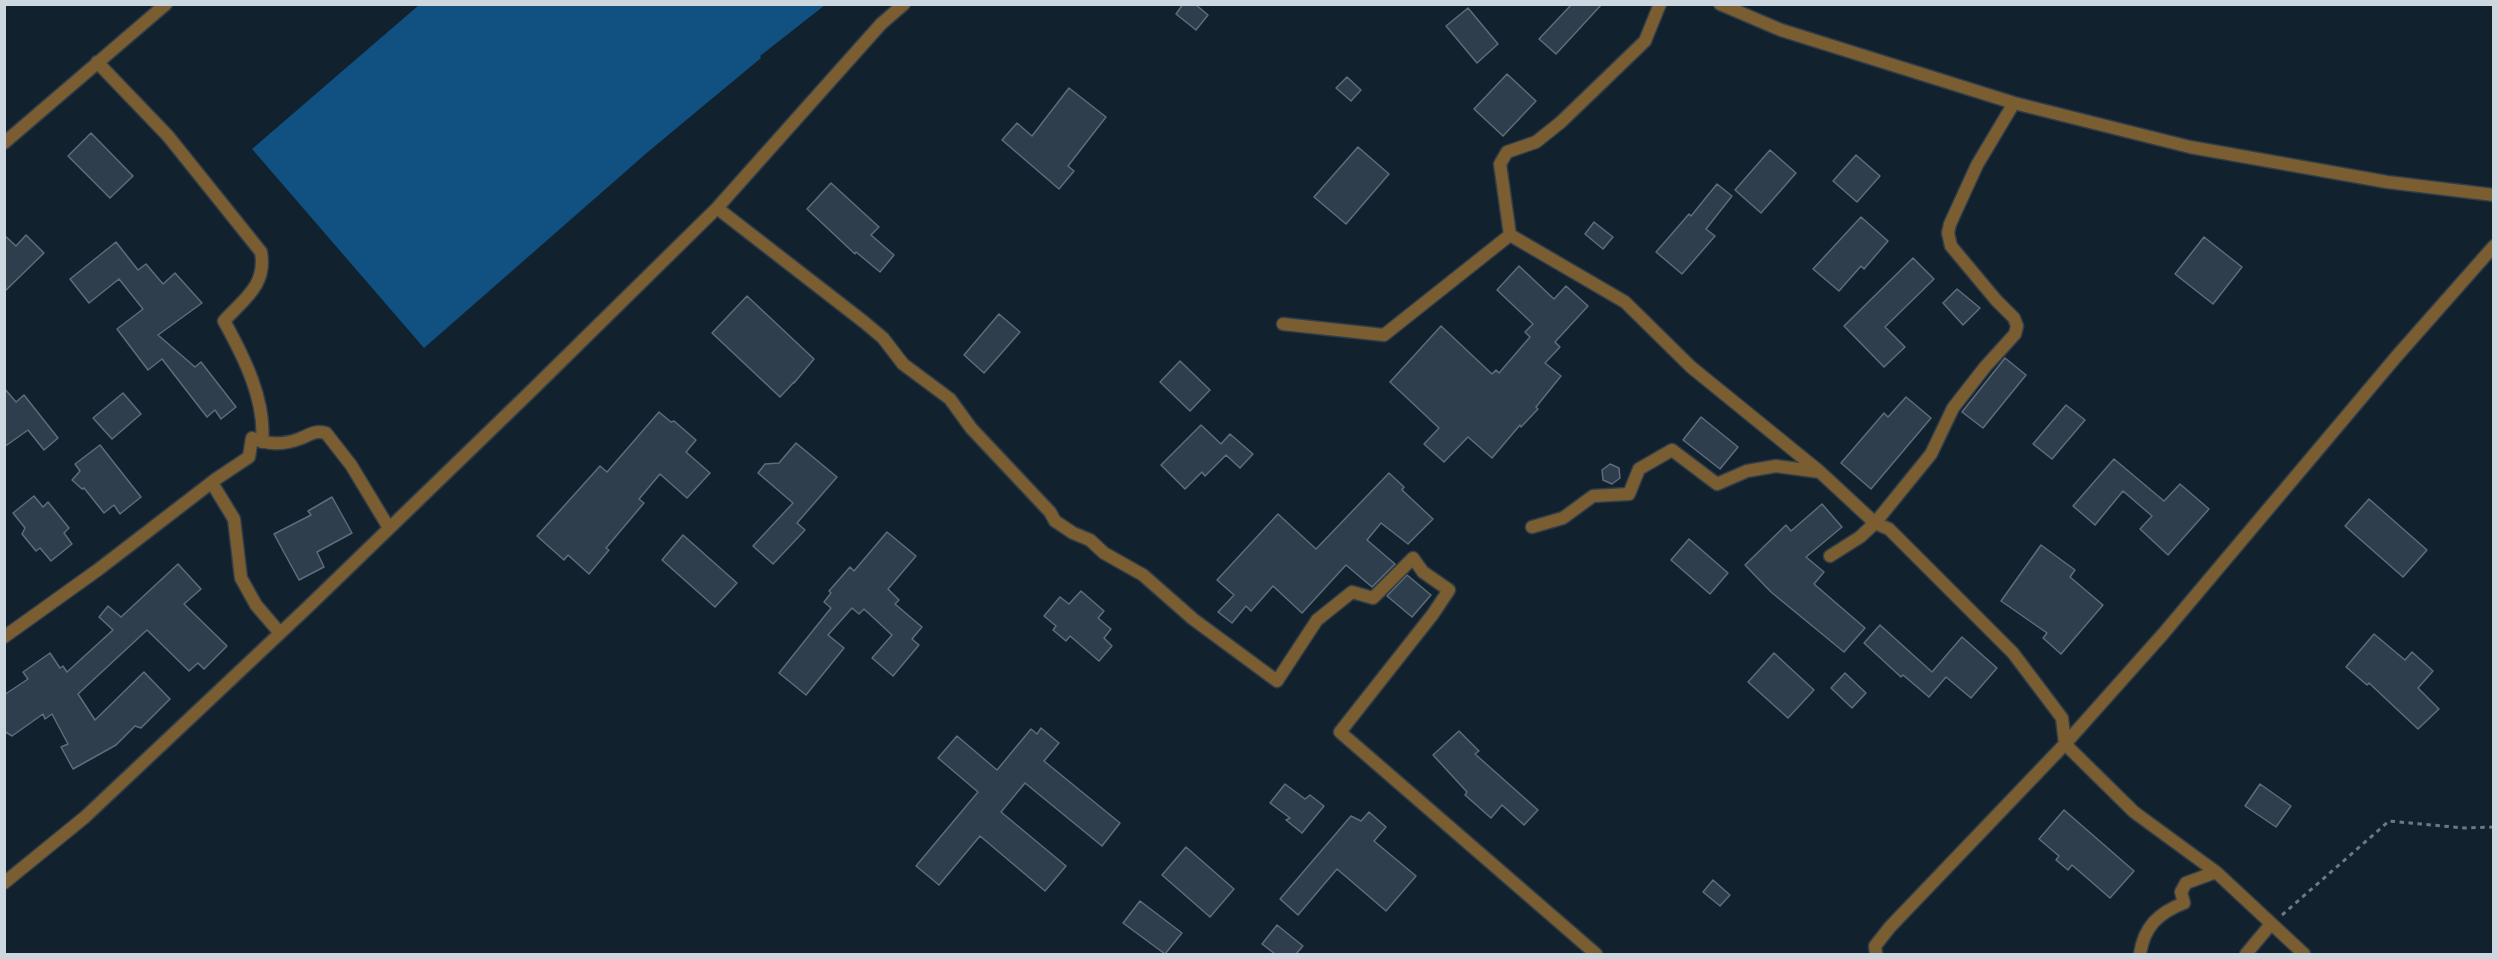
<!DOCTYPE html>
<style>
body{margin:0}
#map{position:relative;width:2498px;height:959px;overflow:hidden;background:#12212e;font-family:"Crimson Pro",serif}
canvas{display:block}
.frame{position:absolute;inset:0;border:6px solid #cdd7df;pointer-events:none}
</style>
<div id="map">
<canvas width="2498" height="959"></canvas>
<div class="frame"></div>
</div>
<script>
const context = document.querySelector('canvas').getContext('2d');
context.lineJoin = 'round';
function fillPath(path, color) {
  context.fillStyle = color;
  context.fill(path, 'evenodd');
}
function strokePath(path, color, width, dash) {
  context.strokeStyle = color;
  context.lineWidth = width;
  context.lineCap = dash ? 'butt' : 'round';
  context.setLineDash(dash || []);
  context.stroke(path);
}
const water = new Path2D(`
 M419 5V4L825 5 760 56 761 58 649 151 424 348 252 149Z`);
const building = new Path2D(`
 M1183 4H1195L1208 15 1196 30 1176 14Z
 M1572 4H1602L1556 54 1539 39Z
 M1468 8 1498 44 1477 63 1446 26Z
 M1507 74 1536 101 1503 136 1474 109Z
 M1347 77 1361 90 1351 101 1336 88Z
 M1069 88 1106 117 1068 166 1074 171 1059 189 1002 140 1017 123 1032 136Z
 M91 133 133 176 110 198 68 156Z
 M1358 147 1389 174 1346 224 1314 197Z
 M1770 150 1796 173 1761 213 1735 190Z
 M1856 155 1880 176 1857 202 1833 181Z
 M831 183 879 227 871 235 894 255 880 272 856 252 855 254 807 209Z
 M1717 184 1732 196 1706 229 1715 236 1682 274 1656 252 1689 214 1691 216Z
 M1861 217 1888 241 1864 269 1861 266 1839 291 1813 269Z
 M1594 222 1613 237 1603 249 1585 234Z
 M4 235 16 246 26 235 44 253 4 292Z
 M2204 237 2242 267 2213 304 2175 274Z
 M116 242 138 270 146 264 163 284 175 273 202 303 158 335 195 367 201 362 236 407 221 419 215 410 207 417 162 359 148 370 117 329 143 309 119 279 89 303 70 279Z
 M1913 258 1934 279 1885 327 1905 347 1884 367 1844 326Z
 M1519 266 1554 299 1566 286 1588 306 1555 342 1560 347 1545 363 1561 376 1536 407 1538 409 1521 427 1520 425 1492 458 1468 437 1444 462 1424 444 1439 428 1390 382 1441 326 1492 374 1496 370 1499 373 1530 337 1525 332 1533 324 1497 290Z
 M1957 289 1980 308 1963 325 1943 303Z
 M747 296 814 359 794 383V382L780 397 712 333Z
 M999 314 1020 332 984 373 964 355Z
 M2005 358 2026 375 1983 428 1962 412Z
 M1180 361 1210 390 1190 411 1160 382Z
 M4 388 16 402 24 395 58 438 44 450 28 430 4 447Z
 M123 393 141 414 112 439 93 418Z
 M1906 397 1931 418 1871 489 1841 463 1884 413 1888 417Z
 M2066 405 2085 420 2052 459 2033 444Z
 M659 412 671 422 674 421 696 440 686 452 710 473 687 498 660 474 639 499 644 503 606 548 609 550 589 574 568 555 564 560 537 536 600 466 607 472Z
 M1701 417 1738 447 1720 469 1683 440Z
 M1201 425 1221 444 1230 434 1253 454 1240 468 1226 455 1205 476 1202 472 1185 489 1161 465Z
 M796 443 837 477 797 523 805 530 773 564 753 546 793 503 758 473 765 464 779 463Z
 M100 445 141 497 120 514 114 505 104 513 84 488 82 489 72 480 80 471 75 464Z
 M2114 459 2164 501 2180 484 2209 509 2168 555 2140 529 2152 516 2123 491 2095 525 2073 506Z
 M1610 464 1619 468 1620 478 1612 484 1603 480 1602 470Z
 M1389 473 1404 487 1402 490 1433 519 1408 544 1381 523 1367 540 1395 564 1372 587 1346 565 1302 613 1273 586 1251 611 1246 606 1232 623 1218 612 1234 595 1217 580 1278 514 1316 549Z
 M34 496 43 507 48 502 69 528 64 533 72 544 51 561 40 548 36 551 22 534 25 528 13 513Z
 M332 497 352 533 317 552 324 567 299 580 274 534 311 515 308 511Z
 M2369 499 2427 550 2403 577 2345 526Z
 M1822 504 1842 527 1806 557 1824 572 1814 584 1865 628 1844 652 1771 592 1745 565 1786 525 1791 531Z
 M887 532 916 556 888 589 899 600 895 604 922 627 912 639 919 645 893 676 872 658 892 635 864 609 859 614 852 608 828 635 844 648 806 695 779 673 831 608 824 602 831 593 829 591 850 567 854 571Z
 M683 535 737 583 715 607 662 560Z
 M1689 539 1728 573 1710 594 1671 560Z
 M2041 545 2075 570 2070 577 2103 605 2061 654 2043 638 2047 633 2001 601Z
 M178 564 201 589 184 604 227 646 204 669 198 663 189 671 147 630 78 694 95 720 144 672 170 699 141 728 135 726 116 745 73 769 61 747 68 744 52 714 45 719 43 714 12 736 4 731V695L28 679 23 672 50 653 60 668 63 666 67 672 113 630 99 617 108 606 121 617Z
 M1407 575 1431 595 1412 617 1387 596Z
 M1081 591 1104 611 1098 618 1111 629 1104 638 1112 646 1099 661 1070 636 1066 641 1053 630 1056 626 1044 616 1060 597 1069 604Z
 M1880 625 1932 672 1962 637 1997 668 1971 698 1946 677 1929 697 1903 675 1901 677 1864 643Z
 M2374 634 2405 660 2412 652 2433 671 2418 688 2439 709 2418 729 2369 683 2367 685 2346 667Z
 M1774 653 1814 690 1788 718 1748 682Z
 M1845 673 1866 693 1852 708 1831 688Z
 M1041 728 1059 743 1044 761 1120 823 1102 846 1025 783 1001 812 1066 866 1045 891 980 836 939 885 916 866 978 792 938 758 957 736 997 770 1031 729 1037 734Z
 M1459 731 1479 751 1475 754 1538 810 1524 825 1502 805 1491 818 1465 795 1467 792 1433 755Z
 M1285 784 1305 799 1310 795 1324 806 1302 833 1286 820 1290 818 1270 803Z
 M2260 784 2291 806 2276 827 2245 806Z
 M2064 810 2134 871 2110 898 2072 865 2068 870 2056 860 2059 856 2039 839Z
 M1369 812 1386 827 1374 841 1416 876 1386 911 1337 869 1298 915 1280 899 1351 816 1361 821Z
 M1186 847 1234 889 1210 917 1162 875Z
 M1713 880 1730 895 1720 906 1703 892Z
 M1140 901 1182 933 1165 954 1123 923Z
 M1277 925 1303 946 1296 954H1275L1262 944Z`);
const path = new Path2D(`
 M2282 915 2389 821 2464 828 2494 827`);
const minor = new Path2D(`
 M1660 4 1645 41 1561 122 1536 142 1507 152 1500 164 1510 235 1625 302 1691 367 1819 471
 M1720 4 1781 30 2014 103 2190 147 2387 182 2494 195
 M97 62 168 136 261 252C267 285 244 299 224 321 244 357 266 401 262 442
 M4 143 166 4
 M717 208 864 322 883 338 903 364 950 399 971 428 1050 512 1055 521 1073 533 1090 540 1104 553 1143 575 1193 619 1277 681 1317 620 1352 592 1373 598 1413 558 1423 572 1449 590 1433 614 1340 732 1596 954
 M1283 324 1384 335 1510 235
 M212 483 234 519 241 578 256 605 280 633
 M1532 527 1563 518 1593 496 1629 494 1639 469 1672 450 1717 484 1747 471 1776 466 1820 472 1875 523 1889 529 2013 653 2062 718 2065 744 1890 927 1875 946 1876 954
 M1830 556 1860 537 1875 523 1931 454 1953 408 1985 367 2015 334 2017 326 2014 318 1996 300 1951 246 1948 233 1950 224 1977 165 2014 103
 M4 637 99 569 216 479 249 457 252 438C268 445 283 445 299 439 310 435 314 430 326 433L351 465 389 528
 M4 883 85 817 310 605 529 393 717 208 881 24 904 4
 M2140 954C2144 927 2158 913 2184 903L2181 892 2186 883 2216 872
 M2246 954 2271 924
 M2304 954 2216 872 2134 812 2065 744 2163 634 2396 357 2494 246`);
fillPath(water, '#105181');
fillPath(building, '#2f3e4d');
strokePath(building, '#5c6d7d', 1.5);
strokePath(minor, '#303e4a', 15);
strokePath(path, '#6c7983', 3, [4.5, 4.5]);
strokePath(minor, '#7a5d31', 12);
</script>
